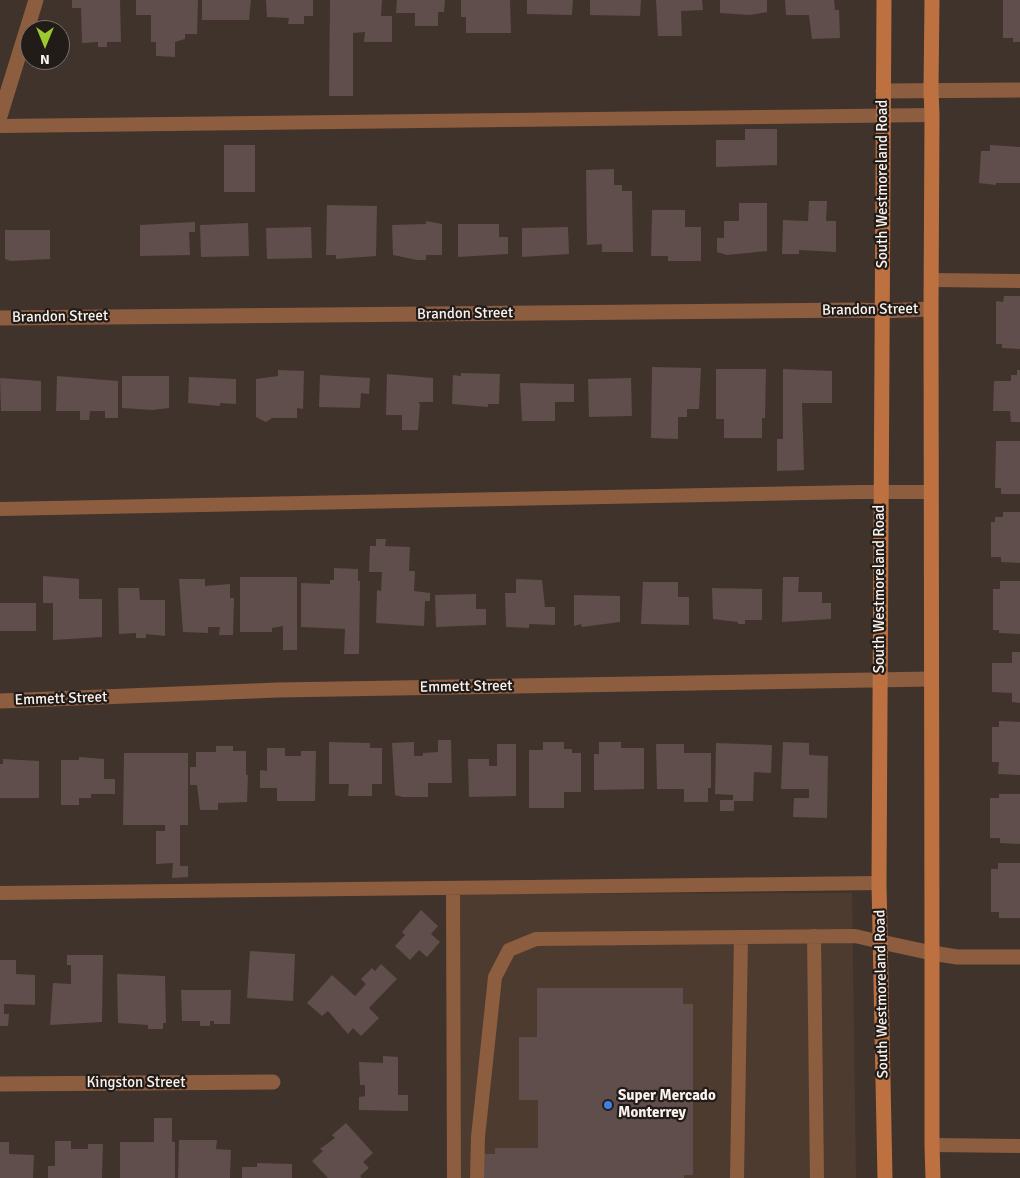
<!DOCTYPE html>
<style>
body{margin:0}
#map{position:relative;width:1020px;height:1178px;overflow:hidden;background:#40332b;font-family:Signika,sans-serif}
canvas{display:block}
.north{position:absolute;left:20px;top:20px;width:50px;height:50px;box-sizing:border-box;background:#221c19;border:1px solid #79726e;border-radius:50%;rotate:180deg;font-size:14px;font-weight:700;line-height:20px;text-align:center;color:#fbf2ed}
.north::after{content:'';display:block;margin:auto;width:18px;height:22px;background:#9dca2f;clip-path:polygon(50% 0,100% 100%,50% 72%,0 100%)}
</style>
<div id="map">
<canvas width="1020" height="1178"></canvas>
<div class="north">N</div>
</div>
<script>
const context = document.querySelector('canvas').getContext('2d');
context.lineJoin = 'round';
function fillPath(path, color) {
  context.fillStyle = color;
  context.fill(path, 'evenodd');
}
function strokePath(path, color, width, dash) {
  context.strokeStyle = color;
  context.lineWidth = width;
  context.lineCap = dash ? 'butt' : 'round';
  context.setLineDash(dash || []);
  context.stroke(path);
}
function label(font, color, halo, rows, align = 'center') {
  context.font = font + ' Signika,sans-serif';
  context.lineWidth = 4.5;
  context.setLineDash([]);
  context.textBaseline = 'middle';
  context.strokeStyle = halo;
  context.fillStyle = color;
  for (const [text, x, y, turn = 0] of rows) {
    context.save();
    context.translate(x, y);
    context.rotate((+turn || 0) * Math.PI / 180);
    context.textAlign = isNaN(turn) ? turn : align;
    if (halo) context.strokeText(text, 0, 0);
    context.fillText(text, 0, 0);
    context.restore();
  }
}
const built = new Path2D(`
 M852 893 856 1178H461L459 894Z`);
const building = new Path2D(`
 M72 0H120L121 42H107V47H98V42L82 43 81 8H72Z
 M136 0H198L197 34H185V39L175 42V57L156 56V42H151V15H136Z
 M202 0H251L249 20H202Z
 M266 0H313V16H304V24H288L289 18 267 17Z
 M330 0H382L381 16H392V42H364L365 32 353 33V96H329Z
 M397 0H445L444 12H438V26H415V13H396Z
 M461 0H510L511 33H466V17H461Z
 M527 0H573L572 15 527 14Z
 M590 0H641L640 16 590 15Z
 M656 0H702L703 10 681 11 682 36H658Z
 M720 0H767V12L750 15 720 13Z
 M785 0H834L835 10H839L840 38 812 39 809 15H786Z
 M1003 0H1020V42H1013V38H1003Z
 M745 129H777V165L716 167V140H745Z
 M224 145H255V192H224Z
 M990 145 1020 147V183H996V185L979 183 981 151H990Z
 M614 169V185H622V191H632L633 252H602V244L587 245 586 170Z
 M809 201H827L826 221H836V252L799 250V254H782L783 220 808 221Z
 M739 203H767V251L727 255 717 252V238H724V221H739Z
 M327 205 377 206 376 256 336 259V255H326Z
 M652 210H685V227H701V261H668V256H651Z
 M426 221 442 224V255H426V260H417L393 255 392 225 426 224Z
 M195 222V232H189L190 255 140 256V225Z
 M248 223 249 256 201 257 200 225Z
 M458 224H499V237H508V254L458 257Z
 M311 227 312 258 267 259 266 228Z
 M568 227 569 254 522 257V228Z
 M5 230H50V259L11 261 5 259Z
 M1004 296H1020V349L1002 348V344H996V301L1003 302Z
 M652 367 701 368 699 409H687V417H678V439L651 438Z
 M716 369H766L765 418H762V438H724V419H716Z
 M783 369 832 371V403H802L804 470 777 471V439H783Z
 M278 370 304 371 303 409 297 408V418H272L266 422 256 417V379L278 376Z
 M1017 370H1020V422H1011L1010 411H993L994 381H1011V375H1017Z
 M461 373 500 374 499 404H488V407L452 404 453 375 461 376Z
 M387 374 433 378V402H418L420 404 418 430H402V415H386Z
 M320 375 370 378 369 394 361 393 360 408 319 407Z
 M57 376 118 381V418H105V411H90L89 420H80V411H56Z
 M122 376H169V408L152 410 122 408Z
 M189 377 236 379V404L220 403V406L188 403Z
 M0 378 41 381V411H1Z
 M631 378 632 416 589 417 588 379Z
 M520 383 574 384V402H555V421H522Z
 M996 441H1020V494H1001V488H995Z
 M1003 512H1020V563L1001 562V557H991V522H995V517H1003Z
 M376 539H386L385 546 410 547 409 571H415L414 591 430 593V601H425L424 626 376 623 377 590 381 591 382 572H369L370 546H376Z
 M334 568 358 569V581H360L359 654H344L345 629 301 627V583L330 584V580H334Z
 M43 576 79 579V599H102V637L53 640V603H43Z
 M240 577H297V650H283V626L272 628V632H240Z
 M783 577H799L798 592H822V603H831V619L782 622Z
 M179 579H205V586L230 584V598H234L233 635H219L220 627H208V633L183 632Z
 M516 579 542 580 545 607H555V625L529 624V628L506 627 505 593H516Z
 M1000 581H1020V634L999 633V630H993V589H1000Z
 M643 582H678V597H689V625L641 624Z
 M118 588H139L140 600H165V636L146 634V638H136V633L119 634Z
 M712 588 762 589V620H745V624H738V622L713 619Z
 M476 594V609H486V625L436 627 435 595Z
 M574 595 620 596V622L582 627 581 624 574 626Z
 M0 603H36V631H0Z
 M1012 652H1020V703L1012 702V693L992 692V663H1012Z
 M999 721 1020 722V775L998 774 999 762H992V727H999Z
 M438 740H451L452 783H428V797H403L395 795 392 743 414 742V756H423V753L438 752Z
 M329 742 370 743V748H382V784H372V796H348L349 784H329Z
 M543 742H564V749H572V753H581V792H564V808H529V750H543Z
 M599 742H621V748H644V789L594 790V754H599Z
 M783 742 809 743V755L828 756 827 818 793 817 794 798H809V789H781Z
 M716 743 772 745 771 773 754 772 753 801H734V811H720V800H733V795L715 794Z
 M497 744H516V796L469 797 468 759H489V766H497Z
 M656 744H684V753H711V788H708V802H684V789H657Z
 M216 746H233V751H246V775H248L247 802 218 803V810H200L197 785H190V767H196V752H216Z
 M267 748H285V756H301V751H316L315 801H277V788H260V770L267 771Z
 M124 753H188V825H180V866H188V877L172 878 173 863 156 864V831H165V825H123Z
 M79 757 104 759V779H115V794H91V798H79V805H61V760H79Z
 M3 759 39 761V798H0V764H3Z
 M999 794H1020V844L1000 843V838H990V798H999Z
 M998 863H1020V918H999V912H991V869H998Z
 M421 910 438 926 431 934 440 942 427 957 419 950 410 960 395 946 405 935 402 932Z
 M250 951 295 954 293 1001 247 998Z
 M67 955H103L102 1022 50 1025 53 983 71 984V965H67Z
 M0 960H16V974L35 975V1005L4 1004V1014H9L8 1026H0Z
 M381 964 397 979 369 1008 379 1018 361 1036 353 1028 348 1034 328 1011 322 1016 307 1003 332 975 355 996 366 984 361 979 372 968 375 971Z
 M117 974 165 976 166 1023H163V1029H148V1025L118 1023Z
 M537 988H683V1004H693V1175H684V1178H482V1154H495V1148H538V1100H519V1037H537Z
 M181 990H231L230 1024H214V1021H210V1026H200V1021H182Z
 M383 1056 398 1057V1095H408V1111L359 1110V1097L365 1096V1085H360L359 1062 383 1063Z
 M154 1118H172V1142H175V1178H120V1142H154Z
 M346 1123 373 1153 363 1162 369 1168 360 1176 362 1178H328L312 1161 323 1151 320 1149 335 1138 332 1135Z
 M179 1140H217L216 1149 231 1150 230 1178H178Z
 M55 1141H71V1149H88V1144H103L102 1178H48V1166H55Z
 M0 1142H9V1154L34 1155 33 1178H0Z
 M257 1163 292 1164V1178H242V1167H257Z`);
const lane = new Path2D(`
 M0 126 932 115
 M931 280 1020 281
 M0 509 858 492H931
 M453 888 454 1178
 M0 893 879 883
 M814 936 817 1178
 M932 1145 1020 1146
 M477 1178 478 1137 495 977 509 950 536 939 855 936 881 942
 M737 1178 741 937`);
const street = new Path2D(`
 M883 91 1020 90
 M0 116 36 0
 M0 318 859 310 882 311 931 309
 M0 701 278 690 931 679
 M881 942 932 953 957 957H1020
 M0 1084 273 1082`);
const secondary = new Path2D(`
 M884 0 879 883 885 1178
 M932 0 931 90 932 115 931 309 932 953V1145L933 1178`);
const markers = [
 [608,1105,5,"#3f7fe0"]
];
const streetNames = [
 ["South Westmoreland Road",883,184,-90],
 ["Brandon Street",870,310,-1],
 ["Brandon Street",465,314,-1],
 ["Brandon Street",60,317,-1],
 ["South Westmoreland Road",880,589,-90],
 ["Emmett Street",466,687,-1],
 ["Emmett Street",61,699,-2],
 ["South Westmoreland Road",882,994,-91],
 ["Kingston Street",136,1083]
];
const poiNames = [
 ["Super Mercado",618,1096],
 ["Monterrey",618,1113]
];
fillPath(built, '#4e3b2f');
fillPath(building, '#5f4e4b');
strokePath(lane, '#8d5d40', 14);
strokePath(street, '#8d5d40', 15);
strokePath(secondary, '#bd7141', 15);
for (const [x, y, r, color] of markers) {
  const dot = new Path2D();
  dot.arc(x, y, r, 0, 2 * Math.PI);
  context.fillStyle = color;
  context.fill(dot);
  strokePath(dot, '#221c19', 2);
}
label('15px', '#fbf2ed', '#221c19', streetNames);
label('bold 15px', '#fbf2ed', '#221c19', poiNames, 'left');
</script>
